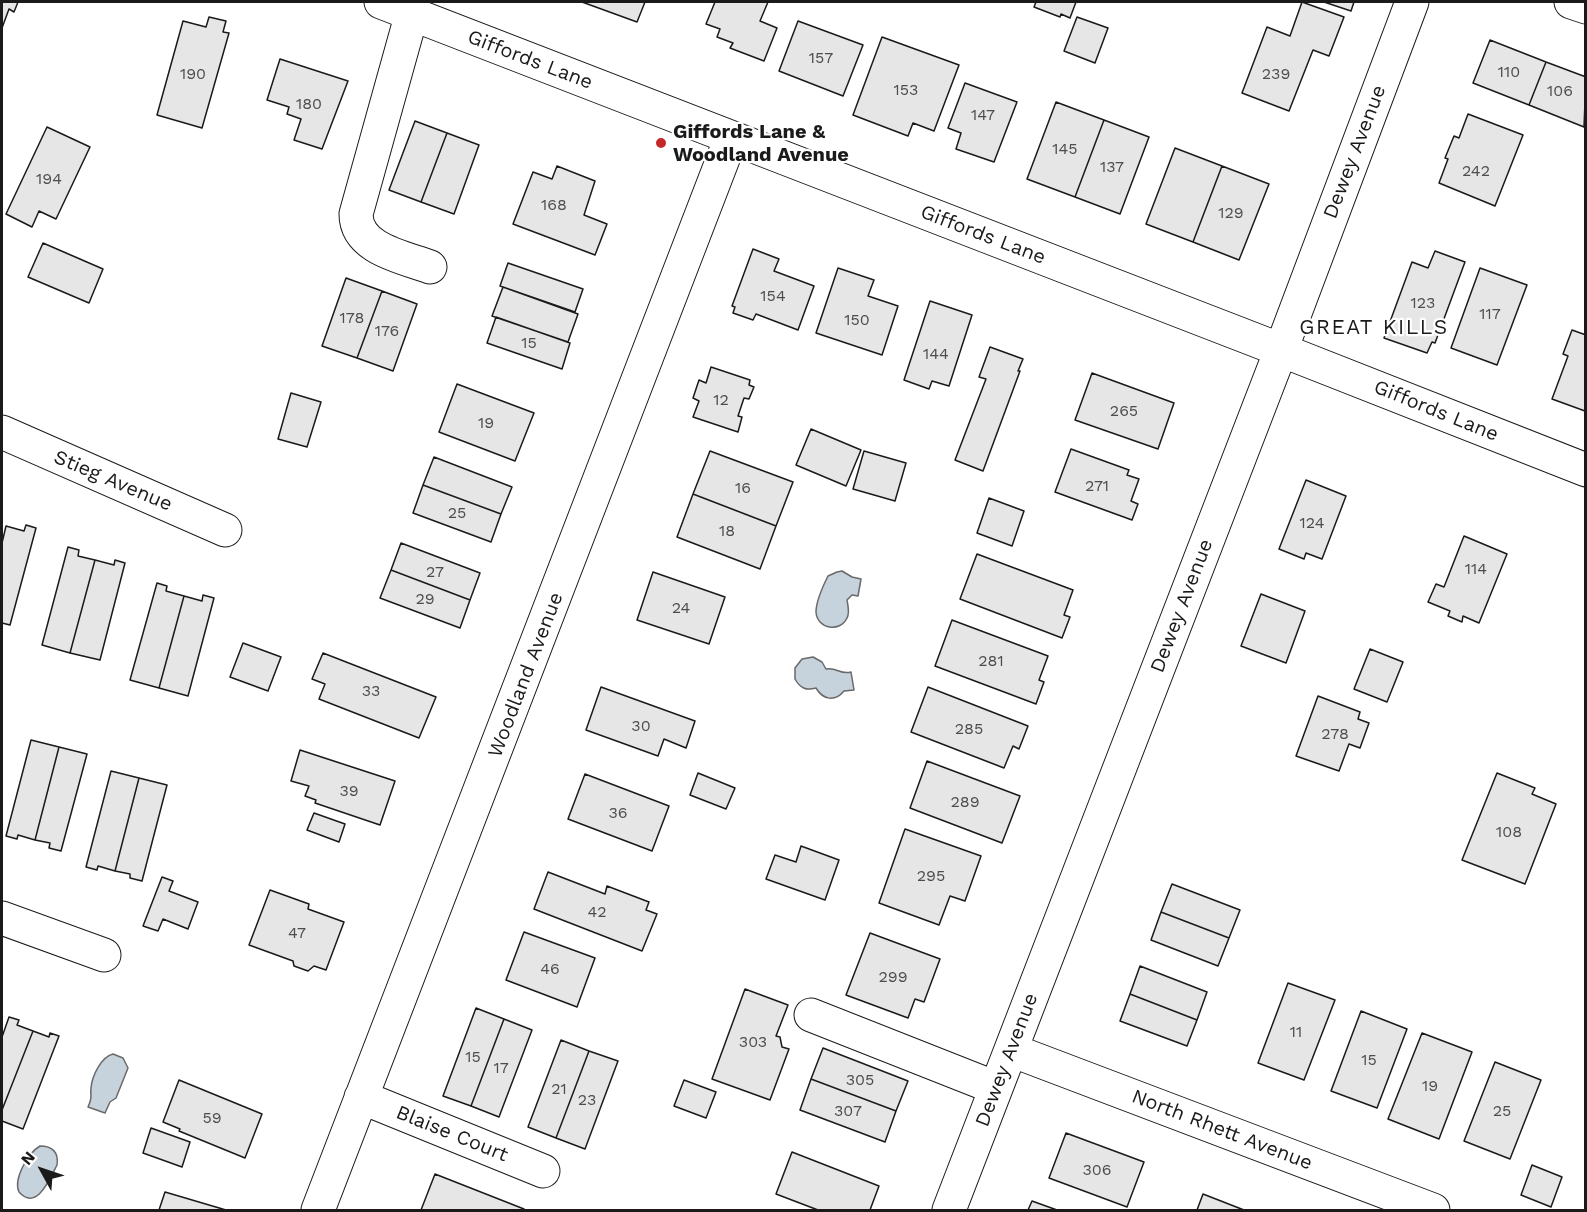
<!DOCTYPE html>
<style>
body{margin:0}
#map{position:relative;width:1587px;height:1212px;overflow:hidden;background:#fff;font-family:"Work Sans",sans-serif}
canvas{display:block}
.frame{position:absolute;inset:0;border:3px solid #1a1a1a;pointer-events:none}
.north{position:absolute;left:12px;top:1140px;width:60px;height:60px;-webkit-text-stroke:4px #fff;paint-order:stroke;rotate:310deg;font-size:16px;font-weight:700;line-height:24px;text-align:center;color:#1a1a1a}
.north::after{content:'';display:block;margin:auto;width:21px;height:27px;background:#1a1a1a;clip-path:polygon(50% 0,100% 100%,50% 72%,0 100%)}
</style>
<div id="map">
<canvas width="1587" height="1212"></canvas>
<div class="frame"></div>
<div class="north">N</div>
</div>
<script>
const context = document.querySelector('canvas').getContext('2d');
context.lineJoin = 'round';
function fillPath(path, color) {
  context.fillStyle = color;
  context.fill(path, 'evenodd');
}
function strokePath(path, color, width, dash) {
  context.strokeStyle = color;
  context.lineWidth = width;
  context.lineCap = dash ? 'butt' : 'round';
  context.setLineDash(dash || []);
  context.stroke(path);
}
function label(font, color, halo, rows, align = 'center') {
  context.font = font + ' "Work Sans",sans-serif';
  context.lineWidth = 4.5;
  context.setLineDash([]);
  context.textBaseline = 'middle';
  context.strokeStyle = halo;
  context.fillStyle = color;
  for (const [text, x, y, turn = 0] of rows) {
    context.save();
    context.translate(x, y);
    context.rotate((+turn || 0) * Math.PI / 180);
    context.textAlign = isNaN(turn) ? turn : align;
    if (halo) context.strokeText(text, 0, 0);
    context.fillText(text, 0, 0);
    context.restore();
  }
}
const water = new Path2D(`
 M842 571 852 577 861 579 858 596 852 595 847 600C848 606 850 613 847 618 840 633 817 629 816 612 816 602 823 586 828 576L837 572Z
 M813 657 822 662 826 669C837 667 840 675 851 672L854 690 844 691C835 702 823 700 816 688 806 691 800 688 795 679V668L802 659Z
 M113 1054 123 1058 128 1068 116 1098 110 1102 105 1113 88 1107C93 1096 90 1098 91 1088 92 1076 101 1057 113 1054Z
 M40 1146C52 1146 59 1152 57 1165 50 1178 37 1212 19 1192 13 1179 28 1153 40 1146Z`);
const building = new Path2D(`
 M2 2H18L14 12 9 9 2 28Z
 M582 2H645L637 22Z
 M715 2H768L760 21 777 28 764 61 730 48 733 43 717 37 720 29 706 24Z
 M1036 2H1076L1070 18 1061 14 1060 17 1034 7Z
 M1302 2 1344 17 1329 56 1313 50 1289 111 1242 93 1267 27 1290 36Z
 M1324 2H1354L1351 11Z
 M209 17 226 21 223 32 229 33 202 128 157 115 183 21 206 27Z
 M1077 17 1108 28 1095 63 1064 51Z
 M798 21 863 45 843 96 779 71Z
 M882 37 959 65 934 131 913 123 908 136 853 115Z
 M1490 40 1546 62 1529 105 1473 83Z
 M280 59 348 81 322 149 294 140 301 119 287 114 289 107 267 100Z
 M1546 62 1586 77 1584 127 1529 105Z
 M965 83 1017 102 994 162 956 149 961 133 948 128Z
 M1056 102 1104 120 1075 197 1027 179Z
 M1468 114 1523 135 1495 206 1439 183 1448 159 1445 158 1454 136 1459 138Z
 M1104 120 1149 137 1120 214 1075 197Z
 M415 121 447 133 421 202 389 190Z
 M47 127 90 147 56 219 39 211 32 227 6 214Z
 M447 133 479 145 454 214 421 202Z
 M1175 148 1222 166 1193 242 1146 224Z
 M557 166 595 181 584 215 607 224 595 255 513 224 533 172 552 179Z
 M1222 166 1269 184 1239 260 1193 242Z
 M43 243 103 269 89 303 28 277Z
 M753 249 779 259 774 271 814 286 798 330 756 314 753 320 733 313 735 307 732 306Z
 M1435 251 1465 262 1435 343 1432 342 1427 353 1384 338 1412 262 1428 268Z
 M508 263 583 289 575 312 500 286Z
 M838 268 874 280 868 296 898 306 882 355 816 333Z
 M1480 268 1527 285 1497 365 1451 348Z
 M346 278 382 291 357 358 322 346Z
 M503 287 578 314 568 342 492 316Z
 M382 291 417 304 393 371 357 358Z
 M930 301 972 315 949 386 932 381 929 389 904 380Z
 M496 317 570 343 562 369 487 343Z
 M1572 330 1586 335 1585 411 1552 399 1568 356 1563 354Z
 M990 347 1023 359 1018 371H1020L983 471 955 460 986 379 979 377Z
 M711 367 750 380 749 385 754 387 749 399 744 398 738 416 742 417 738 432 693 417 699 401 693 398 699 380 706 383Z
 M1092 373 1174 403 1158 449 1075 420Z
 M457 384 534 413 515 461 439 432Z
 M291 393 321 402 307 447 278 439Z
 M811 429 861 450 846 486 796 465Z
 M1071 449 1129 470 1127 475 1139 479 1131 501 1138 504 1132 520 1055 492Z
 M710 451 793 482 776 526 693 494Z
 M864 451 906 463 895 501 853 489Z
 M434 457 512 487 501 514 423 485Z
 M1306 480 1346 496 1322 559 1306 553 1304 559 1279 549Z
 M423 485 501 514 491 542 413 513Z
 M693 494 776 526 760 569 677 537Z
 M989 498 1024 511 1012 546 977 533Z
 M26 525 36 528 10 625 2 623V543L6 526 24 531Z
 M1464 536 1507 554 1479 623 1463 616 1462 622 1448 616 1450 611 1428 602 1436 584 1444 587Z
 M401 543 480 573 470 600 391 570Z
 M68 547 79 550 78 556 95 560 70 653 42 645Z
 M977 554 1073 590 1064 615 1070 617 1062 638 960 599Z
 M95 560 114 565 115 560 125 563 100 660 70 653Z
 M391 570 470 600 460 628 380 598Z
 M653 572 725 597 709 644 637 620Z
 M157 583 167 586 166 591 184 596 159 688 130 680Z
 M1261 594 1305 611 1286 663 1241 646Z
 M203 595 214 598 188 696 159 688 184 596 202 601Z
 M952 620 1048 656 1039 680 1044 682 1036 704 935 666Z
 M243 643 281 657 268 691 230 677Z
 M1370 649 1403 662 1387 702 1354 689Z
 M323 653 436 697 419 738 319 699 325 684 312 679Z
 M601 687 695 721 686 748 664 739 658 756 586 730Z
 M928 687 1028 726 1019 749 1013 746 1004 768 911 732Z
 M1318 696 1360 712 1358 719 1369 723 1360 748 1349 744 1339 771 1296 756Z
 M31 740 59 747 35 840 18 835 17 839 6 836Z
 M59 747 87 754 61 851 49 848 50 843 35 840Z
 M300 750 395 781 380 825 315 803 316 800 305 796 309 786 291 781Z
 M927 761 1020 796 1002 843 910 808Z
 M111 771 139 778 115 871 98 866 97 870 86 867Z
 M698 773 735 788 726 809 690 795Z
 M1497 773 1535 788 1532 794 1556 804 1525 884 1462 860Z
 M585 774 669 806 652 851 568 819Z
 M139 778 167 785 142 881 130 878V874L115 871Z
 M314 813 345 824 339 842 307 830Z
 M905 829 981 856 965 901 950 896 939 925 879 903Z
 M801 846 839 860 825 900 766 879 775 855 796 862Z
 M548 872 605 894 607 886 649 902 646 910 657 914 642 951 534 909Z
 M162 877 173 881 169 891 198 902 188 929 163 919 158 931 143 926Z
 M1172 884 1240 910 1229 938 1161 912Z
 M270 890 309 904 308 909 344 922 326 970 314 966 308 971 294 966 293 961 249 945Z
 M1161 912 1229 938 1218 966 1151 940Z
 M524 932 595 958 577 1007 506 980Z
 M870 933 940 959 924 1002 915 999 908 1018 846 995Z
 M1140 966 1207 992 1197 1020 1130 994Z
 M1288 983 1335 1000 1304 1080 1258 1063Z
 M745 989 788 1005 776 1036 780 1037 782 1047 789 1049 770 1100 712 1079Z
 M1130 994 1197 1020 1187 1046 1120 1021Z
 M476 1008 504 1019 471 1106 443 1096Z
 M1361 1011 1407 1029 1377 1108 1331 1091Z
 M9 1017 19 1020 17 1025 33 1031 2 1110V1037Z
 M504 1019 532 1030 499 1117 471 1106Z
 M33 1031 49 1037 50 1033 59 1036 23 1129 2 1121V1110Z
 M1422 1033 1472 1052 1439 1139 1388 1119Z
 M561 1040 589 1051 556 1138 528 1127Z
 M823 1048 908 1081 896 1111 811 1079Z
 M589 1051 618 1061 585 1149 556 1138Z
 M1495 1062 1541 1080 1510 1159 1464 1141Z
 M811 1079 896 1111 885 1142 800 1110Z
 M179 1080 262 1114 245 1158 179 1131 180 1129 163 1122Z
 M684 1080 716 1092 706 1118 674 1106Z
 M151 1128 190 1142 182 1167 143 1153Z
 M1066 1133 1144 1162 1127 1207 1049 1178Z
 M792 1152 879 1186 870 1210H818L776 1194Z
 M1532 1165 1562 1177 1551 1207 1521 1195Z
 M435 1174 524 1209V1210H421Z
 M165 1192 226 1210H159Z
 M1203 1194 1244 1210H1197Z
 M1032 1201 1057 1210H1028Z`);
const minor = new Path2D(`
 M381 2 1281 350 1586 470
 M1571 2 1586 7
 M412 13 356 214C356 249 403 257 430 267
 M2 432 225 530
 M2 918 104 955
 M811 1015 996 1088
 M1011 1050 1433 1210
 M361 1097 543 1171
 M318 1210 731 138
 M949 1210 1281 350 1412 2`);
const markers = [
 [661,143,6,"#c62828"]
];
const numberNames = [
 ["157",821,58],
 ["110",1509,72],
 ["190",193,74],
 ["239",1276,74],
 ["153",906,90],
 ["106",1560,91],
 ["180",309,104],
 ["147",983,115],
 ["145",1065,149],
 ["137",1112,167],
 ["242",1476,171],
 ["194",49,179],
 ["168",554,205],
 ["129",1231,213],
 ["154",773,296],
 ["123",1423,303],
 ["117",1490,314],
 ["178",352,318],
 ["150",857,320],
 ["176",387,331],
 ["15",529,343],
 ["144",936,354],
 ["12",721,400],
 ["265",1124,411],
 ["19",486,423],
 ["271",1097,486],
 ["16",743,488],
 ["25",457,513],
 ["124",1312,523],
 ["18",727,531],
 ["114",1476,569],
 ["27",435,572],
 ["29",425,599],
 ["24",681,608],
 ["281",991,661],
 ["33",371,691],
 ["30",641,726],
 ["285",969,729],
 ["278",1335,734],
 ["39",349,791],
 ["289",965,802],
 ["36",618,813],
 ["108",1509,832],
 ["295",931,876],
 ["42",597,912],
 ["47",297,933],
 ["46",550,969],
 ["299",893,977],
 ["11",1296,1032],
 ["303",753,1042],
 ["15",473,1057],
 ["15",1369,1060],
 ["17",501,1068],
 ["305",860,1080],
 ["19",1430,1086],
 ["21",559,1089],
 ["23",587,1100],
 ["307",848,1111],
 ["25",1502,1111],
 ["59",212,1118],
 ["306",1097,1170]
];
const streetNames = [
 ["Giffords Lane",530,60,21],
 ["Dewey Avenue",1355,152,-69],
 ["Giffords Lane",983,235,21],
 ["Giffords Lane",1436,411,22],
 ["Stieg Avenue",113,481,23],
 ["Dewey Avenue",1182,606,-69],
 ["Woodland Avenue",526,675,-69],
 ["Dewey Avenue",1007,1060,-69],
 ["North Rhett Avenue",1222,1130,21],
 ["Blaise Court",452,1134,22]
];
const poiNames = [
 ["Giffords Lane &",673,132],
 ["Woodland Avenue",673,155]
];
const neighbourhoodNames = [
 ["GREAT KILLS",1374,328]
];
fillPath(water, '#c6d2dc');
strokePath(water, '#6a6a6a', 1.5);
fillPath(building, '#e6e6e6');
strokePath(building, '#1a1a1a', 1.5);
strokePath(minor, '#1a1a1a', 35);
strokePath(minor, '#fff', 33);
for (const [x, y, r, color] of markers) {
  const dot = new Path2D();
  dot.arc(x, y, r, 0, 2 * Math.PI);
  context.fillStyle = color;
  context.fill(dot);
  strokePath(dot, '#fff', 2);
}
label('16px', '#4d4d4d', null, numberNames);
label('20px', '#1a1a1a', '#fff', streetNames);
label('bold 20px', '#1a1a1a', '#fff', poiNames, 'left');
context.letterSpacing = '1.5px';
label('21px', '#1a1a1a', '#fff', neighbourhoodNames);
context.letterSpacing = '0px';
</script>
